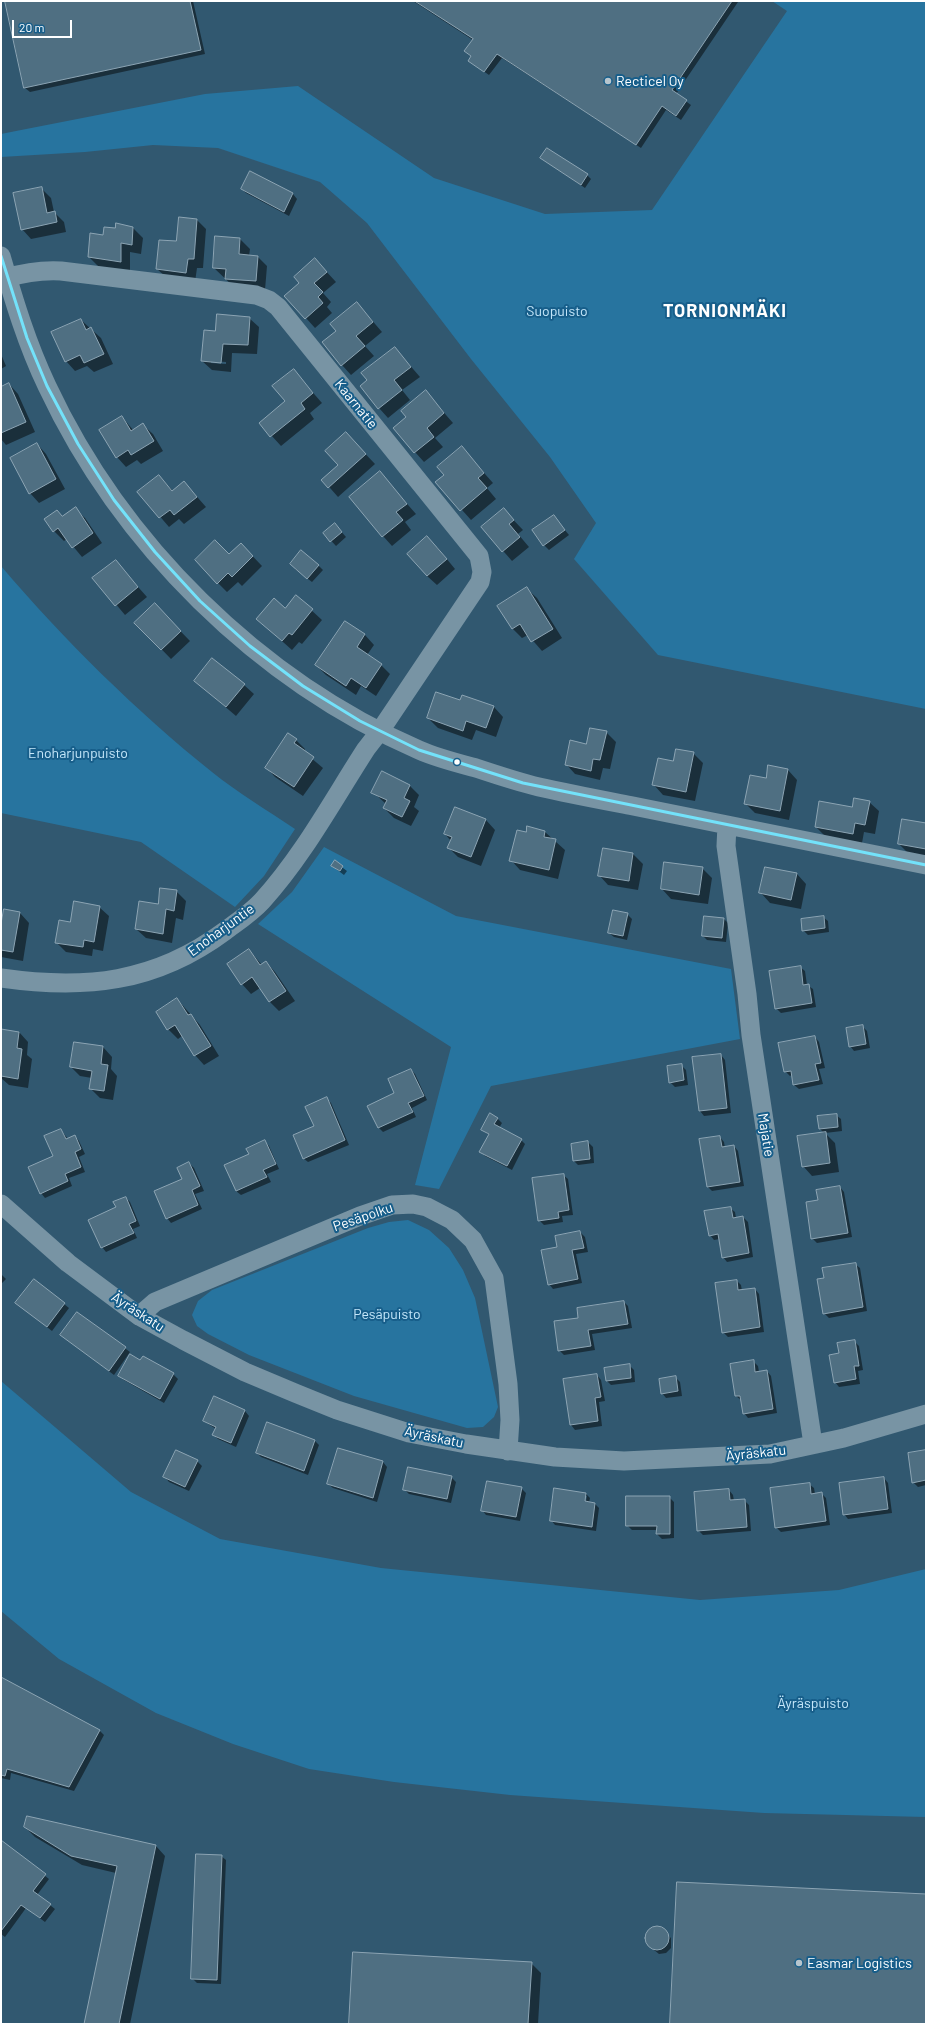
<!DOCTYPE html>
<meta charset="utf-8">
<style>
body{margin:0}
#map{position:relative;width:927px;height:2025px;overflow:hidden;background:#315870;font-family:Barlow,sans-serif}
canvas{display:block}
.frame{position:absolute;inset:0;border:2px solid #fff;pointer-events:none}
.scale{position:absolute;left:12px;top:20px;width:60px;height:18px;box-sizing:border-box;border:2px solid #fff;border-top:0;padding-left:5px;font-size:12px;line-height:14px;white-space:nowrap;color:#fff;-webkit-text-stroke:3px #175e8a;paint-order:stroke}
</style>
<div id="map">
<canvas width="927" height="2025"></canvas>
<div class="frame"></div>
<div class="scale">20 m</div>
</div>
<script>
const context = document.querySelector('canvas').getContext('2d');
context.lineJoin = 'round';
function fillPath(path, color) {
  context.fillStyle = color;
  context.fill(path, 'evenodd');
}
function strokePath(path, color, width, dash) {
  context.strokeStyle = color;
  context.lineWidth = width;
  context.lineCap = dash ? 'butt' : 'round';
  context.setLineDash(dash || []);
  context.stroke(path);
}
function label(font, color, halo, rows, align = 'center') {
  context.font = font + ' Barlow,sans-serif';
  context.lineWidth = 4;
  context.setLineDash([]);
  context.textBaseline = 'middle';
  context.strokeStyle = halo;
  context.fillStyle = color;
  for (const [text, x, y, turn = 0] of rows) {
    context.save();
    context.translate(x, y);
    context.rotate((+turn || 0) * Math.PI / 180);
    context.textAlign = isNaN(turn) ? turn : align;
    if (halo) context.strokeText(text, 0, 0);
    context.fillText(text, 0, 0);
    context.restore();
  }
}
const green = new Path2D(`
 M772 1H926V709L658 655 574 559 596 523 550 457 471 359 367 223 320 182 218 148 153 145 85 152 1 157V134L16 131 205 94 298 86 434 178 545 214 652 210 787 11Z
 M1 566C63 639 137 712 212 772 238 793 267 810 295 829L264 876 235 907 141 842 1 813Z
 M324 847 456 916 731 969 740 1039 491 1086 439 1189 415 1185 451 1047 258 924 292 892Z
 M408 1220 429 1230 449 1248 463 1270 475 1298 498 1407 494 1417 483 1427 467 1428 354 1396 249 1355 208 1334 197 1326 192 1315 198 1301 212 1290 368 1228 389 1222Z
 M1 1381 131 1492 220 1539 381 1568 700 1600 839 1590 926 1569V1817L764 1813 510 1795 394 1782 309 1769 233 1744 156 1713 59 1659 1 1611Z`);
const shadow = new Path2D(`
 M6 1H193L205 54 30 92 25 88Z
 M413 1H737L738 2 676 94 691 105 681 120 666 110 641 148 502 58 489 75 469 61 472 57 466 51 473 40Z
 M541 158 587 175 591 179 585 188Z
 M251 172 293 194 297 199 289 216 246 193 242 189Z
 M41 188 51 198 54 212 64 222 66 232 31 239 22 229Z
 M197 220 206 229 203 268H197L195 282 167 278 157 269Z
 M133 228 143 238 141 254 130 252V271L99 267 89 257 104 236 116 230Z
 M216 237 240 239 250 249 249 256 258 257 267 266 265 290 235 288 214 268Z
 M324 269 336 282 323 293 331 302 327 307 332 313 315 328 286 296Z
 M357 303 382 332 365 346 374 356 351 375 342 365 337 331Z
 M249 318 259 327 257 354 232 353 231 372 212 370 202 361 216 332ZM211 361 226 362V364L211 363Z
 M81 320 101 338 113 364 94 372 87 366 75 371 66 361Z
 M395 348 420 377 402 390 410 400 388 418 379 408 369 380Z
 M1 354 6 366 1 369Z
 M294 371 322 403 310 413 314 419 281 446 260 423 287 402Z
 M9 384 18 394 35 432 6 445 1 439V388Z
 M426 392 453 423 435 438 443 447 424 462 415 452 407 418Z
 M122 417 134 431 143 425 153 434 163 451 141 464 137 460 126 467 117 457Z
 M355 443 375 464 338 497 323 480 339 465Z
 M37 444 46 454 65 489 39 503 30 493Z
 M462 448 493 483 487 488 496 499 471 520 437 482 445 475Z
 M380 473 416 514 405 522 411 530 392 546 383 536Z
 M159 476 173 491 184 482 206 507 184 524 179 519 169 527 139 492Z
 M75 509 85 518 102 543 82 557 67 539 64 541 54 531 45 519 57 511 63 517Z
 M504 510 523 530 518 534 529 547 512 561 483 528Z
 M553 516 569 535 549 550 544 545Z
 M339 529 346 537 336 546 324 533Z
 M241 544 262 566 242 586 238 582 227 592 218 583 229 555Z
 M437 547 455 569 437 585 427 576Z
 M115 561 147 597 125 615 94 578Z
 M318 565 323 570 312 582 295 569Z
 M527 589 537 598 562 638 542 651 528 635 522 638 512 628Z
 M296 596 322 620 302 644 299 642 292 650 257 619 285 609Z
 M155 605 190 641 171 659 136 623Z
 M345 622 365 635 374 645 367 655 381 665 390 674 376 696 361 686 356 695 326 675 316 665Z
 M195 681 244 685 254 694 236 716Z
 M461 701 494 707 503 717 496 737 476 730 472 740 438 728 428 718Z
 M606 732 616 742 610 769 603 768 600 780 575 774 566 764 587 745Z
 M296 740 305 749 304 752 323 768 303 796 275 777 266 767Z
 M693 753 703 763 695 801 663 795 654 785 674 763Z
 M788 770 797 780 789 820 755 813 745 803 766 779Z
 M383 772 410 786 419 795 414 807 419 811 411 826 394 818 384 808 386 804 373 792Z
 M869 802 879 811 875 834 864 832 862 843 825 836 816 827Z
 M455 808 486 820 495 830 481 866 458 857 449 848 451 841 445 834Z
 M926 824V857L909 854 899 844Z
 M545 832 565 850 558 879 520 870 511 860 527 834Z
 M603 849 633 854 643 864 638 890 608 885 599 875Z
 M335 862 347 871 344 875 332 866Z
 M702 868 712 878 708 904 671 899 662 889Z
 M766 868 797 874 806 884 801 909 770 903 761 893Z
 M176 891 186 901 183 920 176 918 172 943 146 938 136 929 159 905Z
 M99 907 109 916 103 951 93 949 92 956 66 952 56 942Z
 M20 913 29 923 23 961 1 957V925Z
 M627 914 632 919 627 940 614 937 609 933Z
 M823 917 828 921 829 932 808 935 803 930Z
 M724 919 728 923 726 942 707 940 703 936Z
 M249 950 262 965 266 962 275 972 295 1001 279 1011 270 1002 260 988 251 994 242 984Z
 M800 967 805 971 807 985 813 989 816 1007 781 1013 776 1008Z
 M177 999 200 1025 219 1056 204 1065 195 1055 182 1036 178 1039 168 1029Z
 M863 1027 867 1031 870 1048 854 1051 850 1046Z
 M1 1030 19 1032 28 1042 27 1055 32 1059 28 1088 9 1085 1 1078Z
 M815 1037 819 1042 825 1068 819 1069 823 1084 799 1089 794 1085 792 1075 790 1076 785 1071Z
 M103 1047 112 1057 111 1069 117 1076 113 1100 100 1098 90 1088 92 1078 80 1076 71 1067Z
 M721 1055 725 1060 731 1113 704 1116 700 1111 694 1058Z
 M681 1065 686 1070 688 1085 675 1087 670 1082Z
 M411 1070 415 1074 427 1100 412 1108 416 1117 383 1132 379 1128 368 1106 396 1094Z
 M327 1099 331 1103 349 1145 308 1162 303 1158Z
 M836 1115 841 1119 842 1131 825 1133 835 1143 839 1172 812 1176 803 1166 824 1133 820 1129Z
 M497 1118 502 1123 499 1128 521 1140 525 1144 512 1170 485 1156 481 1151 489 1135 482 1129Z
 M61 1130 68 1139 75 1136 79 1141 85 1154 79 1157 85 1172 69 1178 72 1186 45 1198 41 1193 54 1157Z
 M720 1137 724 1142 725 1148 734 1146 738 1151 744 1186 712 1191 708 1187Z
 M265 1142 269 1146 279 1169 267 1174 271 1182 241 1195 236 1191 250 1155Z
 M588 1142 593 1147 594 1163 578 1165 574 1161Z
 M189 1163 194 1168 204 1191 195 1194 202 1209 171 1223 167 1218Z
 M563 1175 568 1179 573 1215 562 1216 563 1222 544 1225 539 1220Z
 M840 1187 844 1192 852 1237 817 1243 812 1238Z
 M126 1198 130 1202 140 1226 133 1229 137 1238 106 1252 102 1247 117 1208Z
 M730 1208 735 1212 736 1218 743 1217 748 1222 753 1257 727 1262 723 1257 720 1239 714 1240 710 1235Z
 M580 1232 585 1237 588 1252 576 1254 582 1283 553 1289 549 1284 558 1247Z
 M855 1264 860 1268 867 1311 829 1318 824 1313 825 1279Z
 M1 1274 6 1279 1 1284Z
 M34 1280 69 1308 52 1331 16 1303Z
 M737 1281 741 1285 742 1291 755 1289 759 1294 764 1332 728 1337 723 1332Z
 M624 1302 628 1306 632 1328 592 1334 595 1350 564 1355 559 1350 580 1319Z
 M77 1313 130 1352 114 1375 61 1335Z
 M854 1341 859 1346 863 1370 858 1371 860 1384 839 1387 835 1382 840 1354Z
 M141 1361 173 1374 178 1379 164 1403 124 1380 119 1376Z
 M753 1361 758 1366 759 1372 767 1371 771 1376 777 1413 748 1418 744 1413 741 1400 736 1396Z
 M629 1365 634 1370 635 1382 611 1385 607 1381Z
 M597 1375 601 1380 605 1401 599 1402 602 1426 575 1430 571 1425 564 1380Z
 M675 1377 680 1382 682 1396 666 1398 662 1393Z
 M214 1398 245 1411 249 1416 236 1447 218 1439 213 1434 216 1429 204 1421Z
 M315 1441 319 1445 308 1475 261 1457 257 1453Z
 M339 1449 383 1462 387 1467 377 1502 333 1488 328 1484Z
 M926 1451V1485L918 1487 913 1482Z
 M197 1461 202 1466 189 1491 169 1482 165 1477Z
 M451 1477 456 1482 451 1503 409 1494 404 1489Z
 M884 1478 888 1483 892 1513 848 1519 844 1514Z
 M809 1484 814 1488 815 1494 821 1493 826 1498 830 1525 781 1532 776 1527Z
 M521 1488 526 1493 520 1521 486 1515 482 1510Z
 M729 1490 733 1495 734 1501 744 1500 749 1505 751 1531 703 1535 698 1530Z
 M586 1494 590 1498 589 1503 595 1504 599 1508 596 1531 555 1525 551 1520ZM584 1496H587L585 1506Z
 M669 1497 674 1502V1538L662 1539 657 1534 658 1530H632L627 1525Z
 M1 1678 99 1730 104 1735 74 1791 11 1773 10 1780 1 1778Z
 M27 1817 156 1846 165 1856 130 2024H85L116 1873 82 1865 35 1837 25 1827Z
 M1 1841 49 1879 37 1895 55 1909 45 1922 26 1908 5 1937 1 1934Z
 M221 1856 226 1860 221 1984 197 1983 192 1978Z
 M651 1929H661L671 1938V1948L666 1953 659 1954 648 1945 647 1934Z
 M531 1963 541 1973 538 2024H350Z`);
const building = new Path2D(`
 M5 1H190L201 50 24 88Z
 M415 1H732L672 90 687 100 676 116 662 106 636 145 497 54 484 72 468 61 471 56 464 51 473 39Z
 M547 148 588 174 581 185 540 158Z
 M250 171 293 193 284 212 241 189Z
 M42 187 47 213 55 211 57 222 21 230 13 193Z
 M179 217 197 219 194 259H188L186 273 156 269 159 240 176 241Z
 M116 223 133 227 132 245 121 243V262L88 257 90 233 103 235 104 227 115 228Z
 M215 236 240 238 239 254 258 256 256 281 225 279 226 269 213 268Z
 M315 258 327 272 314 283 323 292 318 297 323 303 305 319 284 296 299 283 294 277Z
 M357 302 373 322 356 336 365 346 341 366 322 342 336 331 330 324Z
 M217 314 250 317 248 345 223 344 221 363 201 361 204 330 215 331Z
 M81 319 86 330 91 327 104 354 84 363 80 355 65 362 51 332Z
 M395 347 411 367 394 380 402 390 378 409 360 386 367 380 361 373Z
 M294 369 313 393 301 403 305 409 270 437 259 423 285 401 272 386Z
 M9 383 26 422 1 433V387Z
 M426 390 444 413 427 428 434 437 414 453 393 428 406 417 401 411Z
 M122 416 131 431 143 423 154 441 131 455 128 450 116 458 99 430Z
 M346 432 366 454 328 488 321 480 338 465 325 451Z
 M37 443 56 479 29 494 10 458Z
 M462 446 484 473 478 478 487 488 460 511 435 482 444 475 437 467Z
 M380 471 407 504 396 512 403 520 382 537 349 497Z
 M159 475 172 491 184 481 197 497 174 515 170 510 159 518 137 492Z
 M76 507 93 533 72 548 58 528 53 532 44 519 57 510 62 516Z
 M504 508 514 520 509 524 520 537 502 552 481 527Z
 M554 515 565 530 543 546 532 530Z
 M335 523 342 532 330 542 323 533Z
 M427 536 447 559 427 576 407 554Z
 M215 540 229 554 241 543 253 556 232 577 228 573 217 584 195 560Z
 M301 550 319 565 307 579 290 564Z
 M116 560 138 587 115 606 92 578Z
 M527 587 553 629 531 642 520 624 512 629 497 606Z
 M296 595 313 609 292 635 289 633 282 641 256 619 274 598 285 608Z
 M155 603 181 631 161 650 134 623Z
 M345 621 365 634 357 647 382 664 366 688 351 678 346 686 315 665Z
 M212 658 245 684 226 707 194 681Z
 M436 692 460 700 462 695 494 706 486 728 466 721 463 731 427 718Z
 M590 728 607 731 600 760 593 759 591 771 565 765 570 740 586 744Z
 M288 733 297 739 294 743 314 757 294 787 265 768Z
 M676 749 694 752 686 792 652 785 658 758 673 761Z
 M768 765 788 769 780 811 744 804 750 775 766 778Z
 M382 771 410 785 404 798 410 801 402 817 383 808 387 800 371 793Z
 M854 798 870 801 865 825 855 823 853 834 815 827 819 801 852 807Z
 M455 807 486 819 471 857 447 848 452 837 444 834Z
 M902 819 926 823V849L898 844Z
 M527 826 545 831 544 837 556 839 549 870 509 861 517 830 526 832Z
 M603 848 633 853 629 881 598 876Z
 M335 860 343 866 340 871 331 866Z
 M664 862 703 867 699 895 661 889Z
 M765 867 797 873 791 900 759 893Z
 M160 888 177 890 174 911 166 909 163 934 135 929 139 901 158 904Z
 M74 901 100 906 94 942 84 940 83 947 55 943 59 920 70 922Z
 M4 909 20 912 13 952 1 950V924Z
 M613 910 628 913 623 936 608 933Z
 M704 916 724 918 722 938 702 936Z
 M824 916 825 928 802 931 801 919Z
 M249 949 260 965 266 961 286 991 269 1002 252 977 241 985 227 964Z
 M801 966 803 985 809 984 812 1003 775 1009 769 971Z
 M177 998 188 1015 191 1014 211 1046 194 1056 175 1025 167 1030 156 1012Z
 M863 1025 866 1044 849 1047 846 1028Z
 M1 1029 19 1032 17 1048 22 1049 18 1079 1 1076Z
 M815 1036 821 1063 815 1064 819 1080 793 1085 791 1071 784 1072 778 1043Z
 M74 1042 103 1046 101 1064 108 1065 104 1091 89 1089 92 1071 70 1067Z
 M721 1054 727 1108 699 1111 692 1057Z
 M682 1064 684 1080 669 1083 667 1066Z
 M411 1069 424 1096 408 1103 413 1112 378 1128 367 1106 394 1093 388 1079Z
 M327 1097 345 1140 303 1159 293 1135 314 1126 305 1107Z
 M490 1113 498 1118 494 1124 522 1139 507 1166 479 1152 489 1134 481 1130Z
 M837 1114 838 1127 819 1129 817 1116Z
 M61 1129 66 1139 75 1135 81 1149 75 1152 81 1167 65 1174 68 1181 40 1194 28 1167 53 1156 44 1136Z
 M826 1132 830 1163 802 1167 797 1136Z
 M720 1136 722 1147 734 1145 740 1182 707 1187 699 1139Z
 M265 1140 276 1164 263 1170 267 1177 236 1191 224 1165 249 1154 246 1149Z
 M588 1141 590 1159 573 1161 571 1144Z
 M189 1162 200 1186 192 1190 198 1205 166 1219 154 1191 182 1179 177 1168Z
 M564 1174 569 1210 558 1212 559 1218 538 1221 532 1178Z
 M840 1186 848 1233 811 1239 806 1202 818 1200 816 1190Z
 M126 1197 136 1221 129 1224 134 1233 101 1248 88 1220 116 1207 113 1202Z
 M731 1207 733 1218 743 1216 749 1253 722 1258 718 1234 709 1236 704 1211Z
 M580 1231 584 1248 572 1250 578 1279 548 1285 541 1250 557 1247 555 1236Z
 M856 1263 863 1307 823 1314 817 1279 824 1278 822 1268Z
 M34 1279 65 1303 47 1327 15 1303Z
 M737 1280 738 1290 755 1288 760 1327 722 1333 715 1283Z
 M624 1301 628 1324 588 1330 591 1346 558 1351 554 1321 578 1318 577 1308Z
 M77 1312 126 1347 109 1371 60 1335Z
 M855 1340 859 1366H854L856 1379 834 1383 829 1355 839 1353 837 1343Z
 M130 1354 140 1360 143 1356 174 1373 160 1399 118 1376Z
 M754 1360 755 1372 767 1370 773 1409 743 1414 740 1396H735L730 1364Z
 M630 1364 631 1378 606 1381 604 1368Z
 M597 1374 601 1397 595 1398 598 1421 570 1425 563 1379Z
 M676 1376 678 1391 661 1394 659 1379Z
 M214 1396 245 1410 231 1443 212 1435 216 1427 203 1421Z
 M267 1422 315 1440 304 1471 256 1453Z
 M338 1448 383 1461 373 1498 327 1484Z
 M176 1450 198 1460 185 1487 163 1477Z
 M926 1450V1480L912 1483 908 1453Z
 M408 1467 452 1476 447 1499 403 1490Z
 M884 1477 888 1509 843 1515 839 1483Z
 M487 1481 522 1487 516 1517 481 1511Z
 M810 1483 811 1494 822 1492 826 1521 775 1528 770 1488Z
 M554 1488 586 1493 585 1501 595 1503 592 1527 550 1521Z
 M729 1489 730 1500 745 1499 747 1527 697 1531 694 1492Z
 M626 1496H670V1534H656L657 1526H626Z
 M1 1677 100 1730 69 1787 7 1769 5 1776 1 1775Z
 M27 1816 156 1845 119 2024H84L117 1866 71 1856 24 1827Z
 M1 1840 46 1874 33 1891 51 1904 40 1918 21 1905 1 1931Z
 M196 1854 222 1855 217 1980 191 1979Z
 M677 1882 926 1894V2024H670Z
 M645 1938a12 12 0 1 1 24 0a12 12 0 1 1-24 0Z
 M353 1952 532 1962 528 2024H349Z`);
const street = new Path2D(`
 M1 256C14 301 27 344 47 386 121 544 258 680 419 750 437 758 457 763 476 768 497 775 518 782 539 787 570 794 602 800 633 806 731 826 828 845 926 865
 M727 825 726 846 747 994 751 1035 813 1444
 M1 978C85 990 155 983 225 931 237 922 251 913 262 901 303 856 333 800 366 749L380 731 480 582 482 572 479 556 278 307 269 300 256 295 61 271C41 270 26 272 7 278
 M1 1204 68 1263 139 1316 183 1340 245 1372 295 1393 337 1410 409 1433 466 1444 555 1457 624 1461 770 1454 844 1438 926 1414
 M139 1316 155 1302 360 1216 392 1205 413 1204 427 1207 452 1220 473 1240 494 1278 508 1384 510 1420 508 1451`);
const bus1 = new Path2D(`
 M1 256 27 338 47 386 78 444 114 500 155 552 200 601 250 646 303 686 360 721 419 750 523 783 926 865`);
const markers = [
 [608,81,4,"#b7c5cd"],
 [457,762,3.5,"#fff"],
 [799,1963,4,"#b7c5cd"]
];
const poiNames = [
 ["Recticel Oy",616,81],
 ["Easmar Logistics",807,1963]
];
const parkNames = [
 ["Suopuisto",557,311],
 ["Enoharjunpuisto",78,753],
 ["Pesäpuisto",387,1314],
 ["Äyräspuisto",813,1703]
];
const streetNames = [
 ["Kaarnatie",356,404,51],
 ["Enoharjuntie",221,930,-36],
 ["Majatie",766,1135,81],
 ["Pesäpolku",363,1217,-19],
 ["Äyräskatu",138,1312,33],
 ["Äyräskatu",434,1437,12],
 ["Äyräskatu",756,1453,-6]
];
const districtNames = [
 ["TORNIONMÄKI",725,311]
];
fillPath(green, '#27749f');
fillPath(shadow, '#0007');
fillPath(building, '#4f6f82');
strokePath(building, '#8ca4b3', 1);
strokePath(street, '#7894a4', 19);
strokePath(bus1, '#73e2fa', 3);
for (const [x, y, r, color] of markers) {
  const dot = new Path2D();
  dot.arc(x, y, r, 0, 2 * Math.PI);
  context.fillStyle = color;
  context.fill(dot);
  strokePath(dot, '#175e8a', 1.5);
}
label('14px', '#fff', '#175e8a', poiNames, 'left');
label('14px', '#c5e7fa', '#175e8a', parkNames);
label('14px', '#fff', '#175e8a', streetNames);
context.letterSpacing = '1px';
label('bold 18px', '#fff', '#175e8a', districtNames);
context.letterSpacing = '0px';
</script>
